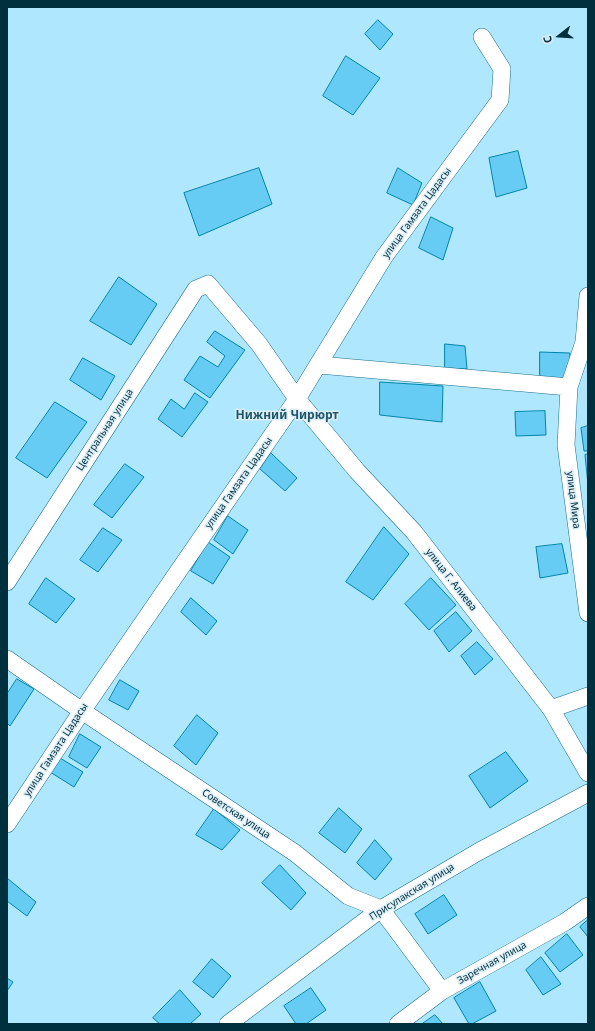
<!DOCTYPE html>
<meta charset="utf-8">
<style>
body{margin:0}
#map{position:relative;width:595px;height:1031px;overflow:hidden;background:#afe7ff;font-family:"Noto Sans",sans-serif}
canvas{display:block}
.frame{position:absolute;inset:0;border:8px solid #002f3e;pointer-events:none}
.north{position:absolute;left:539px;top:16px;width:40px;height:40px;-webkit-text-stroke:3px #dbeef6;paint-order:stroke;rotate:253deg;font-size:11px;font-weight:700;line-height:16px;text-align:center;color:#002f3e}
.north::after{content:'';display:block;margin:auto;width:14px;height:18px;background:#002f3e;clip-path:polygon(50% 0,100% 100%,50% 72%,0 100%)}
</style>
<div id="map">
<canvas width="595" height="1031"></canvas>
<div class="frame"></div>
<div class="north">С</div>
</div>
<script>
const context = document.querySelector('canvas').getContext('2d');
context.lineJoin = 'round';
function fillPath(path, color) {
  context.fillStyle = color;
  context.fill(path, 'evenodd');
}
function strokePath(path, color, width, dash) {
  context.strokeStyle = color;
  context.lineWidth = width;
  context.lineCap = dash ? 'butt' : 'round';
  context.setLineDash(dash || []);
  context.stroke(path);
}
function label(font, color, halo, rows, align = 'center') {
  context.font = font + ' "Noto Sans",sans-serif';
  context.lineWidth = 3;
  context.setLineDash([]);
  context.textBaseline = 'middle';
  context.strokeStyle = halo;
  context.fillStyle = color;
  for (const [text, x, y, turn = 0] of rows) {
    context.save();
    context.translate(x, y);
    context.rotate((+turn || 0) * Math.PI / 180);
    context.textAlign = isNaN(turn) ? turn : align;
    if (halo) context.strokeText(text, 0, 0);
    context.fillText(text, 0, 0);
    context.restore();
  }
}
const building = new Path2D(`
 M378 20 393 34 380 50 365 34Z
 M346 56 380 78 353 115 323 96Z
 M518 151 527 188 496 197 489 158Z
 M259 168 272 204 199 236 184 193Z
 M398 168 422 183 413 205 387 193Z
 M431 217 453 228 443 260 419 248Z
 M119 277 157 304 131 345 90 321Z
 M215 331 245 350 210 398 184 380 200 356 218 367 225 356 207 342Z
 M445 344 465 346 467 369 445 368Z
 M540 352 570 353 569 378H540Z
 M83 358 115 376 101 400 70 380Z
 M380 382 443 386 442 422 380 415Z
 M195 393 208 402 182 437 158 419 171 399 184 409Z
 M55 402 87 422 47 478 16 458Z
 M545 411 546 435 516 436 515 412Z
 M588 426V451H584L581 428Z
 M271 453 297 478 285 491 260 469Z
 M588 454V485L585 455Z
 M125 464 144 477 112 518 94 505Z
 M228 516 248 530 233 554 214 540Z
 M384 527 409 554 373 600 346 582Z
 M103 528 122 540 98 572 80 560Z
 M208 542 230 557 213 584 191 571Z
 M562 544 568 573 540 578 536 547Z
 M46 578 75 599 56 623 29 604Z
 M431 578 456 605 429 630 405 604Z
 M191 598 217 621 206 635 181 612Z
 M456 612 472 631 449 652 434 631Z
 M477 642 493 659 475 675 461 656Z
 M17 679 34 689 10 726 7 723V694Z
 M120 680 139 691 128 710 109 700Z
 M197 715 218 733 196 765 174 746Z
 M80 734 101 747 87 768 69 757Z
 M506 752 528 781 490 808 469 776Z
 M60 758 83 772 74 787 50 772Z
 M339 808 362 829 345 853 319 833Z
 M214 809 240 830 222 850 196 835Z
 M375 840 392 859 375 880 357 863Z
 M280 865 306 893 291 910 262 883Z
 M7 878 36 902 27 916 7 901Z
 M444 895 457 915 428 934 415 914Z
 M588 920V937L580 927Z
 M567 934 583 955 560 972 545 953Z
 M541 957 561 984 543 995 526 970Z
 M212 959 231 976 213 998 193 982Z
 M7 978 13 982 7 991Z
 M480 982 496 1011 472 1024H469L454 998Z
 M311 988 326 1010 306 1024H296L284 1006Z
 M180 990 201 1014 190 1024H160L153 1018Z
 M435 1015 443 1024H422Z`);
const minor = new Path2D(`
 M588 296 584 342 569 387 566 445 588 613
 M319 365 569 387
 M7 582 196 289 208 284 259 344 297 399 357 471 414 532 551 709 588 773
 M7 659 82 711 295 853 348 896 381 909 442 991
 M551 709 588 696
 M7 824 82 711 297 399 384 257 500 100 502 69 482 37
 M228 1024 381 909 478 852 588 793
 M398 1024 442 991 565 922 588 906`);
const streetNames = [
 ["улица Гамзата Цадасы",417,213,-54],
 ["Центральная улица",105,430,-57],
 ["улица Гамзата Цадасы",239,483,-55],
 ["улица Мира",573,500,83],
 ["улица Г. Алиева",451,580,52],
 ["улица Гамзата Цадасы",56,750,-57],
 ["Советская улица",236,814,34],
 ["Присулакская улица",412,892,-32],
 ["Заречная улица",492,963,-29]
];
const quarterNames = [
 ["Нижний Чирюрт",287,416]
];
fillPath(building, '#66ccf3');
strokePath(building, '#0084a9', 1);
strokePath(minor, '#1d708d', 18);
strokePath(minor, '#fff', 17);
label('10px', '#002f3e', '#dbeef6', streetNames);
label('bold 12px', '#1e5569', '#dbeef6', quarterNames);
</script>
